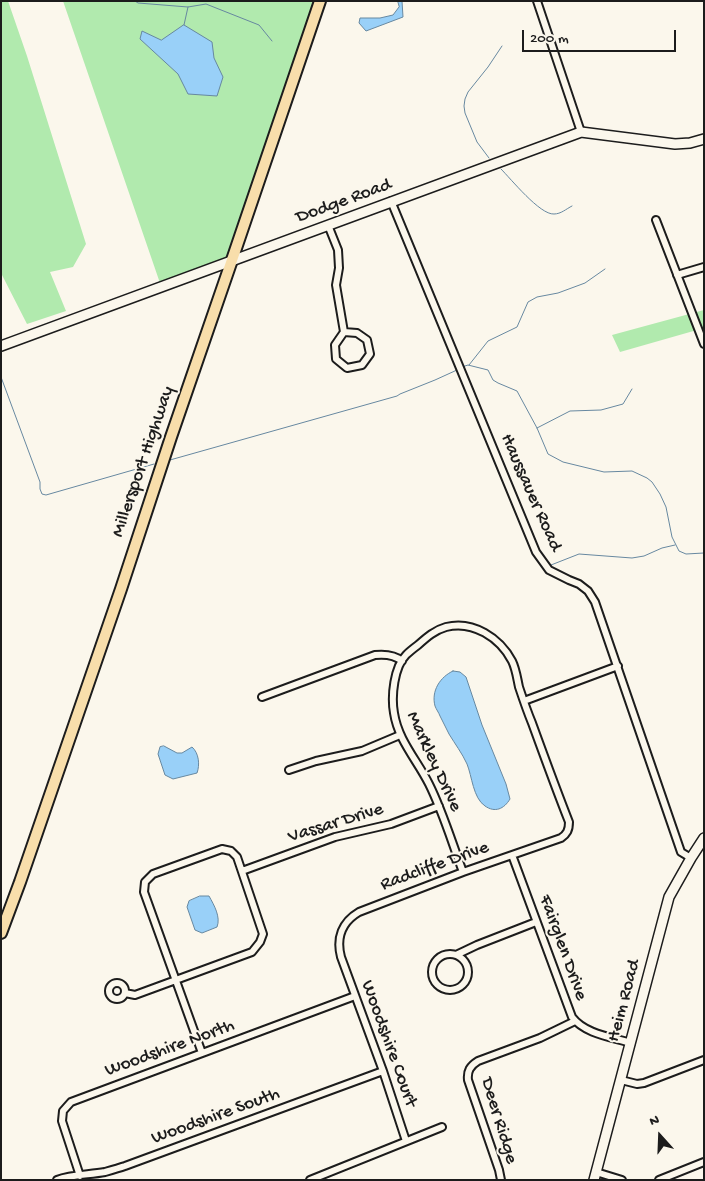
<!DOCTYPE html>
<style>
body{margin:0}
#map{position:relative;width:705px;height:1181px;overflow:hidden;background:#fbf7ec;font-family:"Gochi Hand",sans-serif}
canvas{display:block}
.frame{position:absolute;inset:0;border:2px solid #1c1c1c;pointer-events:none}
.north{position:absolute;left:635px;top:1111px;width:50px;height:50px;-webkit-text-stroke:4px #fbf7ec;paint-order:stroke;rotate:340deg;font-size:14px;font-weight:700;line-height:20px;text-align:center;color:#1c1c1c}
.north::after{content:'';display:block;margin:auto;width:18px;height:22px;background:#1c1c1c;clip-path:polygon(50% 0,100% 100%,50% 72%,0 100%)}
.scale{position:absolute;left:522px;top:30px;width:154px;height:22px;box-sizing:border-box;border:2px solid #1c1c1c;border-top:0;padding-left:6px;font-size:15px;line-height:18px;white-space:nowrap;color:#1c1c1c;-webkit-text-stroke:4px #fbf7ec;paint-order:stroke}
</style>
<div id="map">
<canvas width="705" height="1181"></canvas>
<div class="frame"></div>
<div class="north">N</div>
<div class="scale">200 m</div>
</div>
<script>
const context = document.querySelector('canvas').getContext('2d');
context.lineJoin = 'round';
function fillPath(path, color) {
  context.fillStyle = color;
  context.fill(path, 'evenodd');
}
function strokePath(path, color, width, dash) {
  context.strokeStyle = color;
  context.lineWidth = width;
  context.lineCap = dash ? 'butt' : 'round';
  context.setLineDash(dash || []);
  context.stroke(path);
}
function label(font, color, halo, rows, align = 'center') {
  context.font = font + ' "Gochi Hand",sans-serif';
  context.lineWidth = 4;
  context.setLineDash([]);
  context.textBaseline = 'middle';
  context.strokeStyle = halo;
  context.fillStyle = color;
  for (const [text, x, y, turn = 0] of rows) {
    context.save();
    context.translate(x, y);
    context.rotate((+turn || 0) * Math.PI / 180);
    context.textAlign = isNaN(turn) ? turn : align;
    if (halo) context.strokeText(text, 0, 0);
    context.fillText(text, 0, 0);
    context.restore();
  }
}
const green = new Path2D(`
 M1 1H8L27 56 86 244 73 267 50 272 66 311 27 324 1 273Z
 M63 1H320L232 260 161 286Z
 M704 310V328L620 352 612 335Z`);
const water = new Path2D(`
 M398 1H402L403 17 366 31 359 23 360 18H380L393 15 399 7Z
 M184 25 212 42 214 58 223 77 217 96 188 94 178 74 140 39 142 31 161 40Z
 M453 671 460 672 466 677 482 725 506 784 510 799C504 809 495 813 485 806 473 798 472 776 467 764 462 753 455 744 449 734 446 728 443 722 440 716 439 713 436 709 435 706 431 691 440 677 453 671Z
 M164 746 177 753H182L192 747C199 753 200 765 197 773L173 779 165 775 158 754 160 747Z
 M200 896H209C214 905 221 917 217 927L202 933 195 930 187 907 189 901Z`);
const stream = new Path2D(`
 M135 1 138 3 188 7 206 4 259 25 272 41
 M184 25 188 7
 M489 158 477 142 465 113 464 106 465 99 468 92 488 67 502 46
 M501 169C511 179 540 215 554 214 561 214 566 209 572 206
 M469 365 488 341 517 327 528 302 537 297 558 293 585 283 605 269
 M462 367 468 365 488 370 493 380 498 383 517 391 537 428 548 454 563 462 604 472 632 471 647 478 652 482 660 494 666 507 672 537 679 551 686 554 704 553
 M1 377 40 482V489L42 494 46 495 154 464
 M537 428 570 411 601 410 623 404 632 389
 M170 460 397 396 400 394 435 380 457 370
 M551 565 579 554 632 558 644 556 662 548 675 545`);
const street = new Path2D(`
 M537 1 581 132
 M391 201 536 552 549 570 569 580 579 584 588 591 595 602 681 852 691 858
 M656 220 704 344
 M328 225 338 250 339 268 336 285 344 332 335 345 336 359 347 368 362 365 370 354 367 340 357 333 344 332
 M677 275 704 267
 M262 697 375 655C385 654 395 655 402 661
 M524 701 618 666
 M289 770 316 761 362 751 400 735
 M512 855 572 1017C585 1034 611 1037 631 1043
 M242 871 335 837 391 824 439 806
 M432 972a18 18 0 1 1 36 0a18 18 0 1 1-36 0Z
 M456 955 477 945 536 922
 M109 991a8 8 0 1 1 16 0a8 8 0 1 1-16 0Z
 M125 993 135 995 252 952 260 942 263 934 237 857 231 851 222 849 153 874 145 882 144 892 202 1053
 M621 1080 637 1084 644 1083 704 1060
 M406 1141 383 1071 341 957C336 938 342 922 359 912L463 872 561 838C567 834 569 830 569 822 556 789 544 756 532 723 527 711 523 699 519 687 517 678 516 669 512 661 500 638 473 620 446 627 435 630 427 637 418 645 414 648 410 651 406 655 394 667 391 696 394 713 398 740 417 760 429 784 443 812 452 843 463 872
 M596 1172 622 1180
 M80 1176 62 1121 63 1111 71 1102 355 996
 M57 1180C72 1174 89 1175 105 1172 112 1170 119 1168 125 1166L383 1071
 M310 1180 442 1127
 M501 1180 499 1170 468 1080C467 1071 470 1066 478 1061L540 1038 575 1021
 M659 1180 704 1162`);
const secondary = new Path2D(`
 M1 346 581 132 675 144 690 143 704 139
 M594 1180 669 897 691 858 704 838`);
const primary = new Path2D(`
 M1 933 20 882 121 589 171 437 232 260 320 1`);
const streetNames = [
 ["Dodge Road",344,202,-20],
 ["Millersport Highway",144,462,-71],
 ["Haussauer Road",530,493,66],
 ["Markley Drive",433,762,65],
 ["Vassar Drive",336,824,-17],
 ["Radcliffe Drive",435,867,-20],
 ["Fairglen Drive",562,948,70],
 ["Heim Road",625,1001,-75],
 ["Woodshire Court",388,1044,70],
 ["Woodshire North",170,1049,-20],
 ["Woodshire South",216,1117,-20],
 ["Deer Ridge",498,1121,73]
];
fillPath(green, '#b1eaae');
fillPath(water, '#99d0f8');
strokePath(water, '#6788a0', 1);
strokePath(stream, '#6788a0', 1);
strokePath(street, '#1c1c1c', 10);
strokePath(secondary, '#1c1c1c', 12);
strokePath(primary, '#1c1c1c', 14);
strokePath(street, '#fbf7ec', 6);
strokePath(secondary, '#fbf7ec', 9);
strokePath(primary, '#f8deab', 10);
label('19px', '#1c1c1c', '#fbf7ec', streetNames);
</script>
